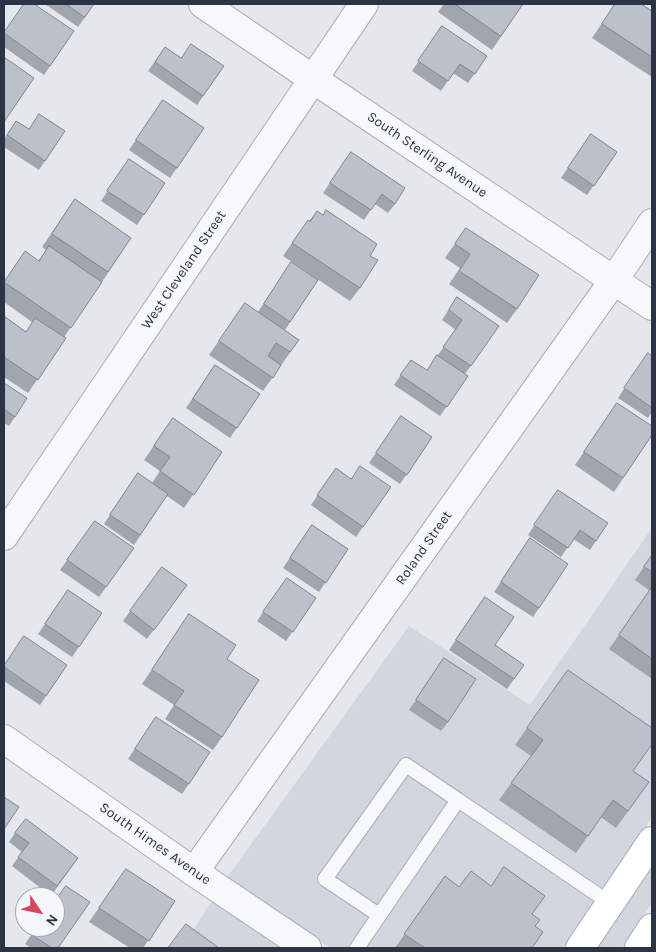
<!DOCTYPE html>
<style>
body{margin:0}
#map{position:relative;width:656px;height:952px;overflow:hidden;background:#e4e7ec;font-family:Karla,sans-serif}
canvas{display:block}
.frame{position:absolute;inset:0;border:5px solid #2b3445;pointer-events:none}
.north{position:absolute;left:15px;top:887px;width:50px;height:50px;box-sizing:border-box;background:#f4f6f9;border:1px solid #a4a8b1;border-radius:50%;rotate:124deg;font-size:14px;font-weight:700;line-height:20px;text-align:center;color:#2b3445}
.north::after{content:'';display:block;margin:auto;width:18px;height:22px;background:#d1495b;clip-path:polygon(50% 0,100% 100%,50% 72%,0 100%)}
</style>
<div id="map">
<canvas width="656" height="952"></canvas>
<div class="frame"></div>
<div class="north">N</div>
</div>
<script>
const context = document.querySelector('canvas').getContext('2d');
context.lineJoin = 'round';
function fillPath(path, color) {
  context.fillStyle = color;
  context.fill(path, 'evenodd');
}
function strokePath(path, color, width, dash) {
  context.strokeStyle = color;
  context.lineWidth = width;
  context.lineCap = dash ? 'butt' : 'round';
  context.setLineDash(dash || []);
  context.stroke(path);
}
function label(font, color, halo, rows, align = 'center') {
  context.font = font + ' Karla,sans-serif';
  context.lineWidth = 4.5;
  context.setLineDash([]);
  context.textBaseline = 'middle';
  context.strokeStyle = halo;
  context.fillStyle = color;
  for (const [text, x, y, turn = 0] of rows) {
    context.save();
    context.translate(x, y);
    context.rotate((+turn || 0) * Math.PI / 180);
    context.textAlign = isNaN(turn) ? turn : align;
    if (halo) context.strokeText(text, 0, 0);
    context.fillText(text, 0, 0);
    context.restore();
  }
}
const built = new Path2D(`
 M652 528V817L563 948H330L226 879 409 626 530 705Z
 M652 866V903L622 948H597Z
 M213 899 285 948H174L182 947Z`);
const service = new Path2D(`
 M379 915 325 879 406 765 458 800
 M357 948 458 800 610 903`);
const minor = new Path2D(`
 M203 4 313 79 652 306
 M4 536 364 4
 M194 872 614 280 652 223`);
const tertiary = new Path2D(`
 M4 739 194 872 307 948`);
const primary = new Path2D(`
 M580 948 652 841
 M639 948 652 928`);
const wall = new Path2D(`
 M24 4 74 31 44 75 4 47V34Z
 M45 4H94L78 27Z
 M444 4H523L492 50 438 12Z
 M615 4H641L652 11V77L592 38Z
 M442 26 487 56 468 83 453 73 441 91 412 71Z
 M165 47 181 58 224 66 197 105 148 71Z
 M163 100 204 128 170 178 129 150Z
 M39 114 65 131 39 170 4 147V139L16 121 29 129Z
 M591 134 617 152 587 195 561 178Z
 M351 152 395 204 388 213 375 204 364 220 323 193Z
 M129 159 165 183 137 225 101 201Z
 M75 199 131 238 102 282 64 337 66 338 28 393 4 377V316L26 332 32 322 4 302V283L25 251 38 261 46 250 42 247Z
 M317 211 370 256 360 288 350 301 283 256 308 220 309 221Z
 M466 228 517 309 507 323 449 284 460 268 445 258Z
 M291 262 318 280 285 330 299 340 263 391 209 355 245 303 258 312Z
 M457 297 499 326 465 374 468 376 440 416 394 385 411 360 427 370 438 355 456 330 442 320Z
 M648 353 652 356V412L648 418 618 398Z
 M215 365 260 394 230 438 186 408Z
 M4 383 15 417 9 426 4 423Z
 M617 403 652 435 614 492 575 465Z
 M401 416 432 437 400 484 369 463Z
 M173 418 222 452 184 508 167 496 134 545 104 524 138 473 152 483 160 471 144 460Z
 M336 468 351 479 391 487 356 537 311 505Z
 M558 490 596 541 590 550 573 539 561 557 528 535Z
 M95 521 134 548 99 597 60 570Z
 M312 525 348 549 319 592 283 568Z
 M530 538 539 608 533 617 494 592Z
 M652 555V679L609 649 650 591 635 580Z
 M162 567 187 585 147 639 123 621Z
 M287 578 316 598 286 641 257 621Z
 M68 590 102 613 72 657 38 634Z
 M485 597 495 645 524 665 507 689 449 650Z
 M189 614 227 659 222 737 213 750 165 719 174 705 142 684Z
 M444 658 448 722 441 731 409 710Z
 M4 665H67L40 705 4 681Z
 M156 717 210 752 182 794 128 759Z
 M527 728 633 771 649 782 616 828 601 817 576 853 499 800 531 756 515 745Z
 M15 833 78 858 51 896 12 866 22 852 9 842Z
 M126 869 175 901 143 948H130L89 922Z
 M445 876 459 887 532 915 535 927 532 948H395Z
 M37 927 58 948H31L25 944Z`);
const building = new Path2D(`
 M24 4H34L74 31 50 66 4 33Z
 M66 4H94L85 17Z
 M455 4H523L501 36Z
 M615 4H641L652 11V57L602 24Z
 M442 26 487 56 475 74 460 64 448 81 418 61Z
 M191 44 224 66 203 96 155 62 165 47 181 58Z
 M4 57 34 78 4 122Z
 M163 100 204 128 177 168 136 140Z
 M39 114 65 131 45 161 7 135 16 121 29 129Z
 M591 134 617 152 594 186 568 168Z
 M351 152 405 188 395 204 382 194 371 210 330 183Z
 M129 159 165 183 144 215 107 191Z
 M75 199 131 238 108 272 52 234Z
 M326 210 377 244 370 256 378 260 360 288 292 243 308 220 310 222 317 211 323 215Z
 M466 228 539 275 517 309 459 271 470 254 455 244Z
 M49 246 102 282 71 328 4 282 25 251 39 261Z
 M291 262 318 280 290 322 264 304Z
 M457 297 499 326 471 366 443 347 462 320 449 310Z
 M245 303 299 340 290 352 276 343 268 356 281 365 273 378 219 341Z
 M4 316 26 332 35 318 66 338 38 380 4 357Z
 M648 353 652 356V408L624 388Z
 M437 355 468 376 447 407 400 375 411 360 427 370Z
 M215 365 260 394 237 428 193 399Z
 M4 383 27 398 15 417 4 409Z
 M617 403 652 426V435L623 478 584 452Z
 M401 416 432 437 407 475 376 453Z
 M173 418 222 452 194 495 160 471 170 457 154 446Z
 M360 466 391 487 363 527 317 495 336 468 351 479Z
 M138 473 168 494 140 535 110 515Z
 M558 490 608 523 596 541 580 530 568 548 534 525Z
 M95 521 134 548 106 587 67 560Z
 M312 525 348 549 326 583 290 558Z
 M530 538 568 564 539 608 501 582Z
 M652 555V572L644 567Z
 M162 567 187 585 154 630 130 611Z
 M287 578 316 598 293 632 263 612Z
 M652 587V659L619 635Z
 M68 590 102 613 79 647 45 624Z
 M485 597 514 617 495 645 524 665 514 679 456 640Z
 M189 614 236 645 227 659 259 680 222 737 174 705 184 691 152 670Z
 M24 636 67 665 46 696 4 667V666Z
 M444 658 476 679 448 722 416 700Z
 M568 670 652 728V744L633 771 649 782 628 811 613 800 588 836 511 783 543 740 527 728Z
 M156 717 210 752 189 784 135 749Z
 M4 797 19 807 4 829Z
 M26 819 78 858 57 886 18 857 29 843 15 833Z
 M504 867 545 896 532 914 540 920 535 926 543 932 532 948H425L404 934 445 876 459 887 471 871 491 886Z
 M126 869 175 901 149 941 99 908Z
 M66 886 90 902 58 948H52L32 935 37 927H55V901Z
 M186 924 219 948H168Z`);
const streetNames = [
 ["South Sterling Avenue",427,155,34],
 ["West Cleveland Street",184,270,-56],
 ["Roland Street",424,548,-55],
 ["South Himes Avenue",155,844,35]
];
fillPath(built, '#d2d6de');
strokePath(service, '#a9aeb7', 16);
strokePath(minor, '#a9aeb7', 30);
strokePath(tertiary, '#a9aeb7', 30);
strokePath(primary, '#a3abb8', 30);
strokePath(service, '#f7f8fa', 14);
strokePath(minor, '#f7f8fa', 28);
strokePath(tertiary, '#f7f8fa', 28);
strokePath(primary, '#fff', 28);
fillPath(wall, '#a1a5ae');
fillPath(building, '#bbc0ca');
strokePath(building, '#83868d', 1);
label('14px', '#2b3445', '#f4f6f9', streetNames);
</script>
